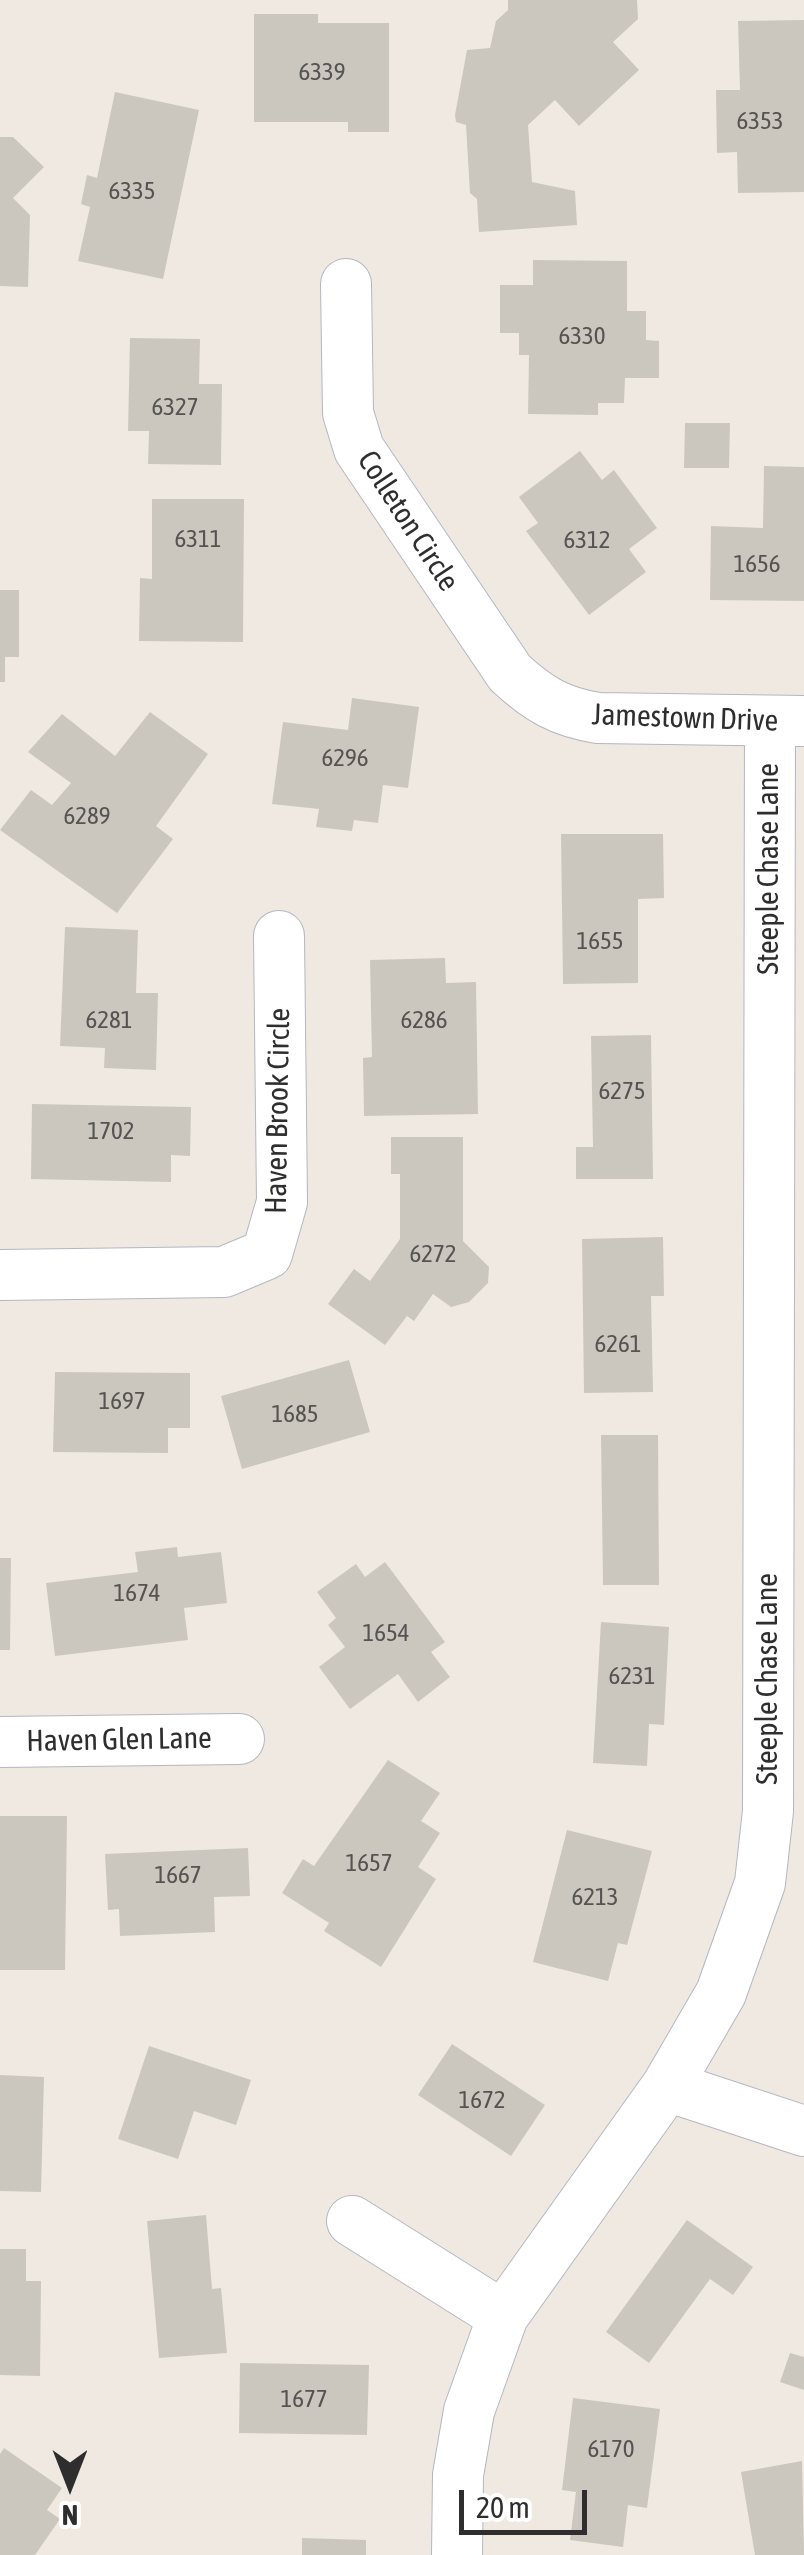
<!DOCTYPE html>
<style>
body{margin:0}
#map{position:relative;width:804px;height:2555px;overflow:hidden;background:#efe9e1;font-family:"Asap Condensed",sans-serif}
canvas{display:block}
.north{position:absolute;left:20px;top:2435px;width:100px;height:100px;-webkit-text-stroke:8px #fff;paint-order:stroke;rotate:180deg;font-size:28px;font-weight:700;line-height:40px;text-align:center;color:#2e2e2e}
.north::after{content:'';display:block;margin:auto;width:35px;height:45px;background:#2e2e2e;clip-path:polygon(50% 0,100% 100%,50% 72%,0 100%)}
.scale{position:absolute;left:459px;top:2490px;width:128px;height:45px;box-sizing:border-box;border:5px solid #2e2e2e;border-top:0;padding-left:12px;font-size:30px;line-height:35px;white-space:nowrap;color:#2e2e2e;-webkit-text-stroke:8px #fff;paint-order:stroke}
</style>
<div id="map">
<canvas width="804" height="2555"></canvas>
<div class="north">N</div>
<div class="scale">20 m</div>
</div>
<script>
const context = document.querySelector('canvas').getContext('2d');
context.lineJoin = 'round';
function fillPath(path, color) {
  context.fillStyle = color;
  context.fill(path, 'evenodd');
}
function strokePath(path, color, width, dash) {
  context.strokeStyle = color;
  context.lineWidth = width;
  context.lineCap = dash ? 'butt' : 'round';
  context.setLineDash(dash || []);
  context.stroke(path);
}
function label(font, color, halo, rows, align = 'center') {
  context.font = font + ' "Asap Condensed",sans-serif';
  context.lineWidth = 8;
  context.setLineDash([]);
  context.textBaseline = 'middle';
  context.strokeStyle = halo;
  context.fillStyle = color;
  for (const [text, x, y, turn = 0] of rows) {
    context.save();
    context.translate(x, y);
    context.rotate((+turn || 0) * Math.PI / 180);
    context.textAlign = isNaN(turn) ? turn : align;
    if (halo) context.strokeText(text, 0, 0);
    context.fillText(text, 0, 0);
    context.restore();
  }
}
const building = new Path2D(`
 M508 0H637L638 19 613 42 639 70 579 126 555 100 528 125 532 182 575 191 577 225 479 232 477 199 470 193 466 125 456 122 455 115 467 50 490 48 496 21 508 10Z
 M254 14H318V23H389V132H348V122H254Z
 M804 20V192L738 193 737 152 717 153 716 90H740L738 21Z
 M115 92 199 110 163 279 78 261 90 207 81 204 87 175 97 178Z
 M0 137H13L44 167 13 198 30 215 28 287 0 286Z
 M533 260 627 261V311H646V340L659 341V378H625L624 403H598V415L528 414 529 355H519V333H500V285H533Z
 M130 338 200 339 199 384H222L221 465 148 464 149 431H128Z
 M685 423H730L729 468H684Z
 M580 451 602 480 614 470 657 528 629 549 646 572 589 615 526 531 538 523 519 497Z
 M764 466 804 467V601L710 600 711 526 763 528Z
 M152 499H244L243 642 139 641 140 578 152 579Z
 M0 590H19V657H5V682H0Z
 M352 698 419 707 408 788 383 785 378 823 354 820 352 831 316 827 319 809 272 804 283 722 348 730Z
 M150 712 208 754 156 826 173 839 117 913 0 830 31 790 52 805 71 783 28 752 62 714 115 756Z
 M561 834H663L664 898 638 899V983L563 984Z
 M65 927 138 930 136 993H158L156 1070 104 1068 105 1048 60 1046Z
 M445 958 446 983 476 982 478 1114 364 1116 363 1058 372 1057 370 960Z
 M651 1035 653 1179H576V1147H593L591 1036Z
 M32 1104 191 1107 190 1156 171 1155V1182L31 1179Z
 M391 1137H463V1241L489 1267 488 1283 469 1302 451 1307 433 1294 414 1321 407 1316 385 1345 328 1304 354 1269 370 1281 400 1239V1174H391Z
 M663 1237 664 1296H651L653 1392 584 1393 582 1239Z
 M349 1360 370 1432 242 1469 221 1396Z
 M55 1372 190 1373V1428H168V1453L53 1452Z
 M601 1435H658L659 1585H603Z
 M177 1547 178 1557 221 1552 227 1603 184 1608 188 1640 55 1656 46 1583 138 1572 135 1552Z
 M0 1558H11L10 1650H0Z
 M385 1562 445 1642 431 1652 450 1677 418 1702 398 1674 350 1709 319 1667 345 1647 328 1625 336 1618 317 1592 356 1564 365 1577Z
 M601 1622 669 1627 664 1725 649 1724 647 1766 593 1763Z
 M388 1760 440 1793 421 1821 440 1833 418 1867 436 1879 381 1967 324 1931 329 1923 282 1893 303 1859 314 1866Z
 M0 1816H67L65 1970H0Z
 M567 1830 652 1851 627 1945 618 1943 608 1981 533 1962Z
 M248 1848 250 1896 214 1897 215 1932 120 1936 119 1909 108 1910 105 1854Z
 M452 2044 545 2105 511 2156 418 2095Z
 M149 2046 251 2080 236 2125 194 2111 178 2159 118 2139Z
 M0 2075 44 2077 41 2192 0 2191Z
 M206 2215 212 2289 221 2288 227 2353 159 2358 147 2221Z
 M687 2220 753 2267 733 2295 710 2279 649 2363 606 2332Z
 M0 2249H26V2281H41L40 2376 0 2375Z
 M790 2353 804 2357V2390L780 2382Z
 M240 2363 369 2365 367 2435 239 2433Z
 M573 2398 660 2409 647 2508 628 2505 623 2547 570 2540 576 2492 562 2490Z
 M4 2448 62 2488 47 2510 60 2519 35 2555H0V2454Z
 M802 2461 804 2555H755L741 2472Z
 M302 2538 366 2540V2555H302Z`);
const minor = new Path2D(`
 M346 284 348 413 359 449 510 673C538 699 560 712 598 718L804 721
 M0 1275 224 1272 267 1254 282 1202 279 936
 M0 1742 239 1739
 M667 2086 804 2131
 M352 2221 503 2316
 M457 2555 458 2475 469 2411 503 2316 667 2086 721 1993 760 1883 768 1811 770 721`);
const numberNames = [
 ["6339",322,72],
 ["6353",760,121],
 ["6335",132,191],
 ["6330",582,336],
 ["6327",175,407],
 ["6311",198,539],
 ["6312",587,540],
 ["1656",757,564],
 ["6296",345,758],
 ["6289",87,816],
 ["1655",600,941],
 ["6281",109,1020],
 ["6286",424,1020],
 ["6275",622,1091],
 ["1702",111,1131],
 ["6272",433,1254],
 ["6261",618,1344],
 ["1697",122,1401],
 ["1685",295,1414],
 ["1674",137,1593],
 ["1654",386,1633],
 ["6231",632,1676],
 ["1657",369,1863],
 ["1667",178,1875],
 ["6213",595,1897],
 ["1672",482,2100],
 ["1677",304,2399],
 ["6170",611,2449]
];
const streetNames = [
 ["Colleton Circle",408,521,57],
 ["Jamestown Drive",685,718,2],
 ["Steeple Chase Lane",769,869,-90],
 ["Haven Brook Circle",278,1111,-89],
 ["Steeple Chase Lane",768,1679,-90],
 ["Haven Glen Lane",119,1740,-1]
];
fillPath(building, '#cbc7bf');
strokePath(minor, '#b4b7c1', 52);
strokePath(minor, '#fff', 50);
label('25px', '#555452', null, numberNames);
label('30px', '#2e2e2e', '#fff', streetNames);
</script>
